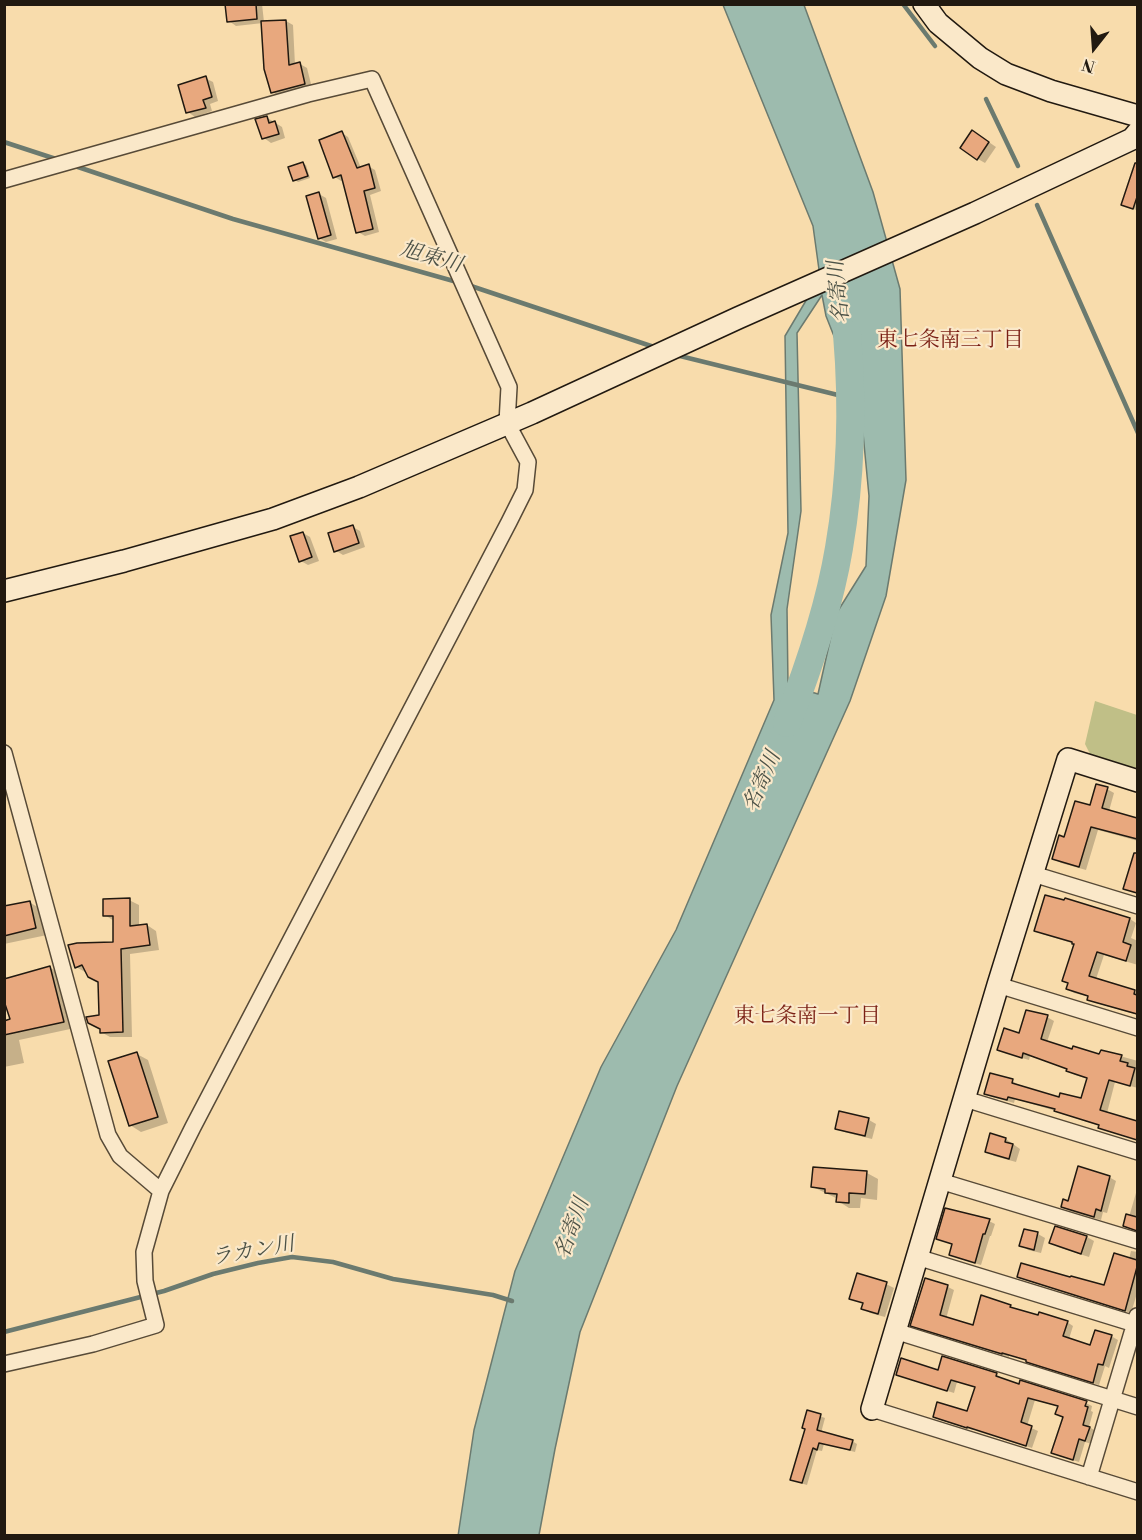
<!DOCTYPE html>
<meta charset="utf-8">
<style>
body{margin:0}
#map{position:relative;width:1142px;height:1540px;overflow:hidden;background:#f8dcac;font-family:"Libre Bodoni",serif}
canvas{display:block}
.frame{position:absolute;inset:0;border:6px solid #211910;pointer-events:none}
.north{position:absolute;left:1064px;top:18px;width:60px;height:60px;-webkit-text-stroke:4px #fae8c9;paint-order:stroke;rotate:197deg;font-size:16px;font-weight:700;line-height:24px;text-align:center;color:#211910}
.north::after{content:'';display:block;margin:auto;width:21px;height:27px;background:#211910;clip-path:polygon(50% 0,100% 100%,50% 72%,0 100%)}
</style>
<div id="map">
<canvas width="1142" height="1540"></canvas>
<div class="frame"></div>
<div class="north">N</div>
</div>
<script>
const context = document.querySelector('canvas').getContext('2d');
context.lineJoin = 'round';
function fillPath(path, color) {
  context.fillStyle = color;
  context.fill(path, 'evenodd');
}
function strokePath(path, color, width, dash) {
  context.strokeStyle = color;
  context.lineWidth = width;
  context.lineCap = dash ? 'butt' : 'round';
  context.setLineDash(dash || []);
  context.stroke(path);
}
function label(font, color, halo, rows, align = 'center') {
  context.font = font + ' "Libre Bodoni","Noto Serif JP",serif';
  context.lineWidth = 4.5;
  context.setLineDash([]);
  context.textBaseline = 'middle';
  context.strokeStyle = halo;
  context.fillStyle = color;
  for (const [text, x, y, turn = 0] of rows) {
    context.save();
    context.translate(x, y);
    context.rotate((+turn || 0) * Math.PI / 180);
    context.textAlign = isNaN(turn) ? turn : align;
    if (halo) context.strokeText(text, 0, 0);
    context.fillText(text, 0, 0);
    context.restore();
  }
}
const green = new Path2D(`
 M1095 701 1137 715V770L1091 756 1085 744Z`);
const water = new Path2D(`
 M723 5H804L873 192 900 289 906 480 886 596 850 701 677 1086 580 1332 555 1449 539 1535 458 1536 474 1430 515 1271 601 1067 676 930 774 700 771 615 788 533 785 336 820 277 813 226ZM822 295 826 316 860 402 869 496 866 566 836 614 818 694 788 685 787 609 801 511 797 333Z`);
const shadow = new Path2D(`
 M227 4H262L264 22 286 21 293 25 295 65 300 64 307 68 312 88 279 96 272 92 263 23 236 26 229 21Z
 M205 78 213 82 218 101 210 104 212 111 195 117 188 112Z
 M266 117 282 127 285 138 271 143 264 138Z
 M342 133 348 137 361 168 368 166 375 170 381 191 370 195 379 232 365 236 358 232 344 180 341 181 335 177Z
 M980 136 996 147 985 163 978 159Z
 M303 164 306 165 310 178 298 182 295 180Z
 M1134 172 1138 173V211L1123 204Z
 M319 194 326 198 337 239 326 242 319 238Z
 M353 527 360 531 365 547 343 555 335 550Z
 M303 533 310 537 319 561 308 565 301 561Z
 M1107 789 1114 793 1109 811 1138 819V841L1098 830 1086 870 1061 863 1054 859 1065 839Z
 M1066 899 1130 919 1136 923 1131 938 1138 941V965L1104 955 1096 979 1138 993V1015L1096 1003 1089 999 1090 997 1074 993 1067 989 1075 944 1042 934 1036 930 1065 902Z
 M129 900 139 905V926L147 925 156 931 159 950 130 954 132 1037H110L101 1032 100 982 87 971 85 972 76 967 115 943 114 921 105 915Z
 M29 902 41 909 47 935 4 944V908Z
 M49 967 61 974 75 1028 19 1040 24 1063 4 1067V1022L12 1020Z
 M1047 1017 1054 1021 1047 1042 1073 1051 1100 1056 1102 1051 1138 1061V1088L1115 1082 1107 1113 1138 1123V1140L1106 1131 1100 1126 1063 1114 1056 1111 1015 1099 1014 1103 992 1097 986 1093 1012 1081 1019 1085V1087L1060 1098 1082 1100 1088 1079 1075 1075 1068 1071 1069 1069 1030 1056 1029 1060 1005 1053 999 1049Z
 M137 1054 148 1060 168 1123 141 1132 130 1125Z
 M869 1120 876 1124 872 1139 844 1132 837 1128Z
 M1006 1139 1020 1149 1016 1162 994 1156 986 1151Z
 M814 1168 867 1173 878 1179 877 1200 861 1198 860 1208H849L838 1201V1199L813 1187Z
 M1109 1177 1116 1181 1107 1213 1103 1212 1101 1220 1069 1211 1063 1207Z
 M1138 1186V1231L1125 1226 1129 1217Z
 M989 1221 995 1224 991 1236H990L981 1265 957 1258 951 1254 954 1244 938 1238Z
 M1025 1230 1038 1234 1045 1238 1041 1253 1028 1250 1021 1245Z
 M1087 1237 1094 1241 1089 1257 1058 1247 1051 1243Z
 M1131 1251 1138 1252V1290L1131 1313 1025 1280 1019 1276 1106 1287 1129 1259Z
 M926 1280 948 1287 954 1290 946 1319 974 1327 1010 1306 1017 1311 1067 1322 1073 1326 1069 1339 1091 1346 1111 1336 1118 1340 1109 1368 1105 1366 1099 1385 1034 1365 1028 1361 1009 1355V1357L918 1329Z
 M886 1284 894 1288 885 1317 870 1313 863 1308 864 1304 851 1298Z
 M939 1372 996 1374 1002 1378V1380L1086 1403 1092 1406 1091 1411 1093 1412 1089 1427 1096 1431 1092 1444 1085 1442 1079 1462 1059 1456 1053 1452 1064 1418 1057 1414 1059 1407 1035 1400 1027 1426 1038 1431 1032 1448 973 1429V1430L940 1420 934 1417 968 1413 977 1388 957 1382 954 1393 904 1377Z
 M808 1412 825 1418 821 1433 852 1441 857 1444 855 1452 824 1444 822 1451 817 1450 807 1485 797 1482 806 1429Z`);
const stream = new Path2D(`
 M903 4 935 46
 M986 99 1018 166
 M4 142 59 160
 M72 165 233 219 457 282
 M1037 205 1138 433
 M468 285 657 348
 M676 355 850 398
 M4 1332 164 1291 213 1274 258 1263 292 1257 333 1262 393 1279 493 1295 512 1301`);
const river = new Path2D(`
 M787 723C809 667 829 608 839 548 851 478 853 405 847 334`);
const building = new Path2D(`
 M225 4H256L257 19 227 22Z
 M286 20 289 65 300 62 305 84 271 93 264 69 261 21Z
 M206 76 212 97 203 100 206 108 186 113 178 85Z
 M267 116 269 123 275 121 279 134 262 139 255 119Z
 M972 130 989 142 977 160 960 148Z
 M342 131 357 168 369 164 375 188 364 191 373 229 356 233 341 175 333 178 319 140Z
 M303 162 308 176 293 181 288 167Z
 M1135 163H1137V197L1133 209 1121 205Z
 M319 192 331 235 318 239 306 196Z
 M353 525 359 543 334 552 328 533Z
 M303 532 312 557 299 562 290 536Z
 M1096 784 1108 787 1102 808 1137 818V839L1091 827 1079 867 1052 859 1059 835 1064 837 1075 801 1090 805Z
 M1134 853H1137V893L1123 889Z
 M1045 895 1064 900 1065 898 1130 918 1123 942 1131 945 1126 961 1097 952 1089 976 1135 990 1134 994 1137 995V1014L1087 1000 1088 996 1066 989 1068 983 1062 981 1074 944H1072V942L1034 931Z
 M130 898V926L147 924 150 945 121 949 123 1032 100 1033V1029L88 1023 86 1017 99 1015 98 982 88 977 82 965 75 968 68 945 77 943 113 942V916H103V899Z
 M30 901 36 928 4 936V906Z
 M50 966 64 1022 4 1035V1021L10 1019 4 1001V979Z
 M1026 1010 1048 1015 1041 1039 1072 1049 1073 1046 1099 1054 1101 1050 1122 1055 1120 1061 1128 1063 1127 1066 1135 1068 1130 1086 1109 1080 1100 1110 1137 1121V1140L1098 1128 1099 1125 1054 1111 1055 1109 1008 1097 1007 1100 984 1094 990 1073 1013 1079 1012 1083 1059 1097 1060 1093 1081 1098 1087 1078 1066 1071 1067 1069 1023 1053 1022 1058 997 1050 1004 1028 1019 1033Z
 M137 1052 158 1117 129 1126 108 1061Z
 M839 1111 869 1118 865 1136 835 1129Z
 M990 1133 1006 1138 1005 1142 1013 1144 1009 1159 985 1152Z
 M1078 1166 1110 1176 1101 1211 1096 1209 1094 1217 1061 1207 1063 1199 1068 1201Z
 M813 1167 867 1171 865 1194 849 1193V1203L836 1202 837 1194 825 1193V1189L811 1187Z
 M945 1208 990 1219 985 1234H983L975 1263 949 1255 952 1244 936 1239Z
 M1126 1214 1137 1217V1231L1123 1226Z
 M1055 1226 1087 1236 1081 1254 1049 1243Z
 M1024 1229 1038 1232 1034 1250 1019 1246Z
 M1114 1253 1137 1260V1267L1125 1311 1017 1277 1021 1263 1070 1277 1071 1276 1104 1285Z
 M857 1273 887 1282 878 1314 861 1309 863 1303 849 1299Z
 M925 1278 948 1285 940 1315 963 1322 973 1325 981 1295 1011 1305 1010 1307 1038 1315 1039 1312 1068 1321 1063 1336 1090 1345 1095 1330 1112 1335 1103 1365 1098 1364 1093 1383 1026 1362V1360L1002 1353V1354L910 1326Z
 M942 1356 997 1373 996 1376 1019 1384 1020 1380 1087 1401 1085 1406 1088 1407 1083 1425 1090 1427 1085 1441 1079 1439 1073 1460 1051 1453 1063 1417 1055 1414 1058 1406 1028 1398 1021 1422 1032 1426 1026 1446 967 1427V1428L933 1417 937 1402 967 1411 975 1387 951 1380 947 1391 896 1375 901 1358 938 1370Z
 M807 1410 821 1414 817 1430 853 1440 850 1450 819 1443 817 1450 813 1448 802 1483 790 1480 805 1429 802 1428Z`);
const street = new Path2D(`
 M4 180 308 94 372 79 509 387 507 423 528 462 525 490 509 522 193 1127 161 1191 144 1252 145 1281 156 1325 93 1344 4 1364
 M4 753 108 1135 120 1156 161 1191
 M1033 874 1138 906
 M998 985 1138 1028
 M965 1099 1138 1152
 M940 1181 1138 1241
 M917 1257 1138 1325
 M895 1331 1138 1407
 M872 1409 1138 1492
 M1089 1477 1137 1316`);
const secondary = new Path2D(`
 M924 4 938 23 980 58 1006 74 1051 91 1138 116
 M4 591 124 561 273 519 359 487 532 413 738 318 975 213 1132 139 1138 132
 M872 1409 998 985 1068 759 1138 781`);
const waterNames = [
 ["旭東川",431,258,16],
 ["名寄川",840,292,-96],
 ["名寄川",763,782,-67],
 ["名寄川",573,1229,-70],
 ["ラカン川",253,1252,-10]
];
const neighbourhoodNames = [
 ["東七条南三丁目",950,341],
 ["東七条南一丁目",807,1017]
];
fillPath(green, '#c0bf87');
fillPath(water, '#9dbbae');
strokePath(water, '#6b7a6f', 1.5);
fillPath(shadow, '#0003');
strokePath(stream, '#6b7a6f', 4.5);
strokePath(river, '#9dbbae', 28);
fillPath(building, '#e8a87e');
strokePath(building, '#211910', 1.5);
strokePath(street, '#574a37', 18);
strokePath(secondary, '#211910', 24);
strokePath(street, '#fae8c9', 15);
strokePath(secondary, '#fae8c9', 21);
label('italic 21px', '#4c5247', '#fae8c9', waterNames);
label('21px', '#7a1f14', '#fae8c9', neighbourhoodNames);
</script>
